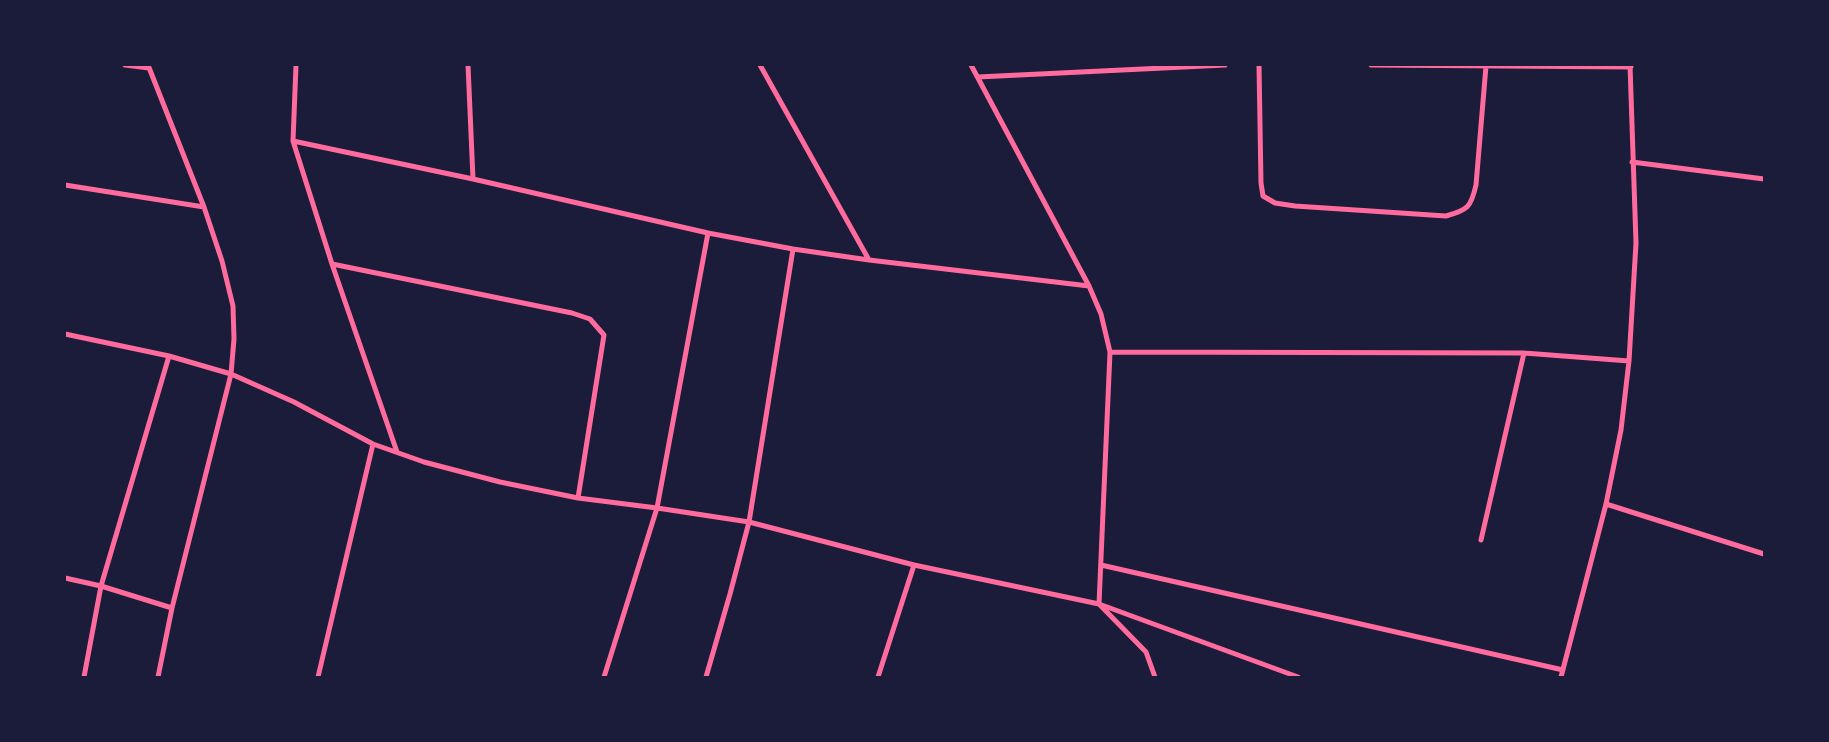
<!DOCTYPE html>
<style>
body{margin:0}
#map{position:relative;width:1829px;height:742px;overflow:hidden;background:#1b1b3a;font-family:"IBM Plex Sans",sans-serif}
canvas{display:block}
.frame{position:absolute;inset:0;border:66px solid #1b1b3a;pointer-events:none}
</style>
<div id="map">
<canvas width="1829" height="742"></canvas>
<div class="frame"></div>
</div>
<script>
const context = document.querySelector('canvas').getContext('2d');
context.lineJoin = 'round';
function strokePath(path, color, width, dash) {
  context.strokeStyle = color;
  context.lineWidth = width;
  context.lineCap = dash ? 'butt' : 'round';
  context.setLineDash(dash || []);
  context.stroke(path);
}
const minor = new Path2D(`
 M125 65 149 68
 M148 65 204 207 222 261 233 306 234 339 231 374 172 608 158 677
 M296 65 293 141 332 264 397 452
 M468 65 473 179
 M760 65 869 260
 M971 65 1089 286 1101 314 1110 352 1099 604 1146 652 1155 677
 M1259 65 1261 183 1263 196 1275 203 1295 206 1446 216C1468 210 1471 207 1476 185L1486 66
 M1371 65 1631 67
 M978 77 1225 65
 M293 141 473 179 708 233 793 249 869 260 1089 286
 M1632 162 1764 179
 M65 185 204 207
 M332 264 572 313 590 319 604 335 578 498
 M65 334 169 356 231 374 294 402 373 444 424 462 500 482 578 498 657 508 749 522 914 565 1099 604 1298 677
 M1110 352 1524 353 1629 361
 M1606 504 1764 554
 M1481 540 1524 353
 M1101 565 1563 670
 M65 578 101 586 172 608
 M84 677 101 586 169 356
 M318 677 373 444
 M604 677 657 508 708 233
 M706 677 730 594 749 522 793 249
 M878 677 914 565
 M1561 677 1606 504 1621 430 1629 361 1636 243 1630 65`);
strokePath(minor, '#ff6b9d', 5);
</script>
